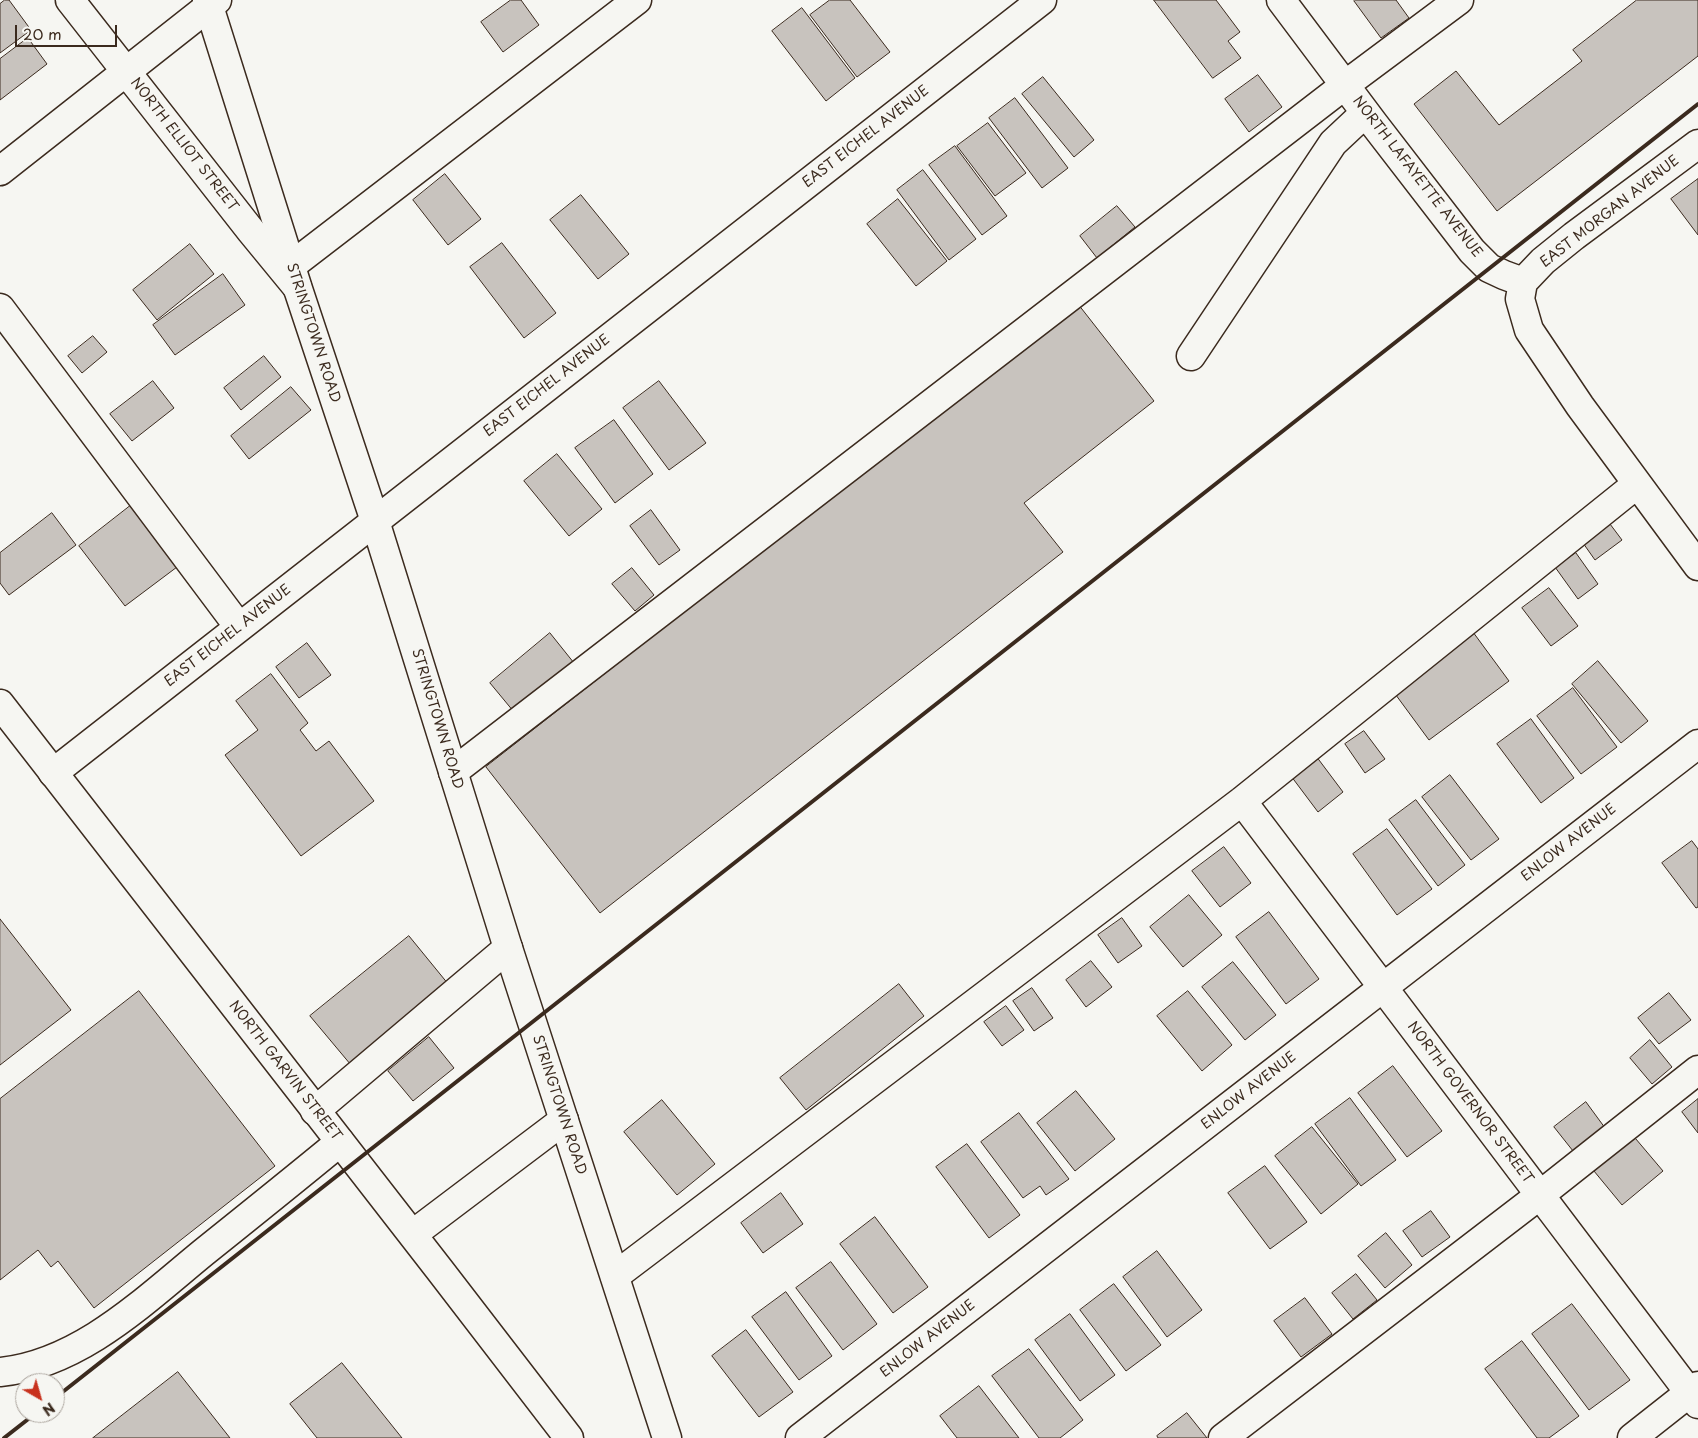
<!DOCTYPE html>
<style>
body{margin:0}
#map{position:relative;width:1698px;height:1438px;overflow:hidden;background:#f6f6f2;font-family:"Playpen Sans",sans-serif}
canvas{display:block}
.north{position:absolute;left:15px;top:1373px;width:50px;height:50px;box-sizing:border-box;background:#f6f6f2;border:1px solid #aba49d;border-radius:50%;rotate:142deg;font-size:14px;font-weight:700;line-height:20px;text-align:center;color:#3b2a1e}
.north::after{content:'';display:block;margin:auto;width:18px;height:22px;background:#c8321e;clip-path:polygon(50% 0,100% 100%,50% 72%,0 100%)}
.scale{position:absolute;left:15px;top:25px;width:102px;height:22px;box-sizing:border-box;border:2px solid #3b2a1e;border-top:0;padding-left:6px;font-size:15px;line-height:18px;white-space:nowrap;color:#3b2a1e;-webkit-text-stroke:4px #f6f6f2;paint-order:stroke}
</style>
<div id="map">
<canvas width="1698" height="1438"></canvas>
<div class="north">N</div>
<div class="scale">20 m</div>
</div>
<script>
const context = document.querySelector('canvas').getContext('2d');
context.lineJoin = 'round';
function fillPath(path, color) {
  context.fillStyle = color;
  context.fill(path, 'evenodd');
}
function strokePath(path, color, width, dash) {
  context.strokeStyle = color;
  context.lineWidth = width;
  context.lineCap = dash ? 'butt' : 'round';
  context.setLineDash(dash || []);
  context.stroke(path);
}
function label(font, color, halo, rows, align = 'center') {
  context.font = font + ' "Playpen Sans",sans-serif';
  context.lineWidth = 4.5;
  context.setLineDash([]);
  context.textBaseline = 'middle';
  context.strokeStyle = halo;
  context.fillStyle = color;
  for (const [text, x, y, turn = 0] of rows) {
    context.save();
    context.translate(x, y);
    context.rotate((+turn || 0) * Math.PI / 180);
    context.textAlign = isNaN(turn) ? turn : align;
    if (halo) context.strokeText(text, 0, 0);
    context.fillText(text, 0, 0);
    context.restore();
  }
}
const building = new Path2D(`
 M5 0H9L31 30 0 53V4Z
 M511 0H521L539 25 503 52 481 22Z
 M830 0H850L890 52 857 77 810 15Z
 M1154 0H1216L1240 32 1228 41 1241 58 1213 78Z
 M1355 0H1396L1409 18 1381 38 1354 1Z
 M1637 0H1698V56L1497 211 1414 104 1456 71 1499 125 1582 61 1573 50Z
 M802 8 855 78 826 101 772 31Z
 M28 38 47 64 0 100V59Z
 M1258 75 1282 107 1249 132 1225 99Z
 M1043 77 1094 140 1074 157 1022 94Z
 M1015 98 1068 168 1042 188 989 118Z
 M988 123 1026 173 995 196 957 146Z
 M955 146 1007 216 982 235 929 165Z
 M923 170 976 239 949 260 897 190Z
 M445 174 481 219 448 245 413 200Z
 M1698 179V235L1671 199Z
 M581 195 629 254 598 279 550 220Z
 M898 199 947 261 916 286 867 224Z
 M1117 206 1135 227 1097 258 1080 236Z
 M502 243 556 313 524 338 470 267Z
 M190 244 214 274 157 320 133 290Z
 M223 274 245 305 175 355 153 325Z
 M1078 304 1154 401 1024 503 1063 552 600 913 486 767Z
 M93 336 107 352 82 373 68 356Z
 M264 356 281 377 241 410 224 388Z
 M153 381 174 408 132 441 110 414Z
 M659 381 706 443 669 470 623 408Z
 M291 387 311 410 249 459 231 436Z
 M614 420 653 474 615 503 575 448Z
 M557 454 602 509 569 536 524 481Z
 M134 503 181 564 125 606 79 546Z
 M651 510 680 550 659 565 630 526Z
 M52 513 76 545 9 595 0 583V553Z
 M1610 524 1622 540 1595 560 1583 543Z
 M1576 553 1598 584 1578 599 1555 567Z
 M632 568 654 595 635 611 612 584Z
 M1549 588 1578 626 1551 646 1522 608Z
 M1470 628 1509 681 1429 740 1390 687Z
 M550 633 574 663 514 712 490 683Z
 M307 643 331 675 299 698 276 667Z
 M1598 661 1648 721 1621 743 1572 684Z
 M271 674 308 723 300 730 316 751 329 741 374 801 301 856 225 755 258 730 236 701Z
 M1573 688 1617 747 1581 774 1537 716Z
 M1531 719 1574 778 1541 803 1497 744Z
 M1364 731 1385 759 1365 773 1345 744Z
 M1316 756 1343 792 1318 812 1291 776Z
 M1450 775 1499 839 1471 860 1422 797Z
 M1416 800 1465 865 1438 886 1389 820Z
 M1387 829 1432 889 1397 915 1353 854Z
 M1692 841 1698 849V907L1696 908 1662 863Z
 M1224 847 1251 883 1220 907 1192 871Z
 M1189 895 1222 935 1183 967 1150 927Z
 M1269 912 1319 979 1286 1004 1236 937Z
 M1122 918 1142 946 1118 963 1098 935Z
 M0 919 71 1010 0 1065Z
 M409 936 449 985 351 1065 310 1016Z
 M1091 961 1112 987 1086 1007 1066 980Z
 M1233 962 1276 1015 1245 1040 1202 987Z
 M899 984 924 1016 806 1110 780 1078Z
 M1032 988 1053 1018 1034 1031 1013 1001Z
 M139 991 275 1166 94 1308 58 1261 51 1267 38 1250 0 1280V1099Z
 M1188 991 1232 1045 1202 1071 1157 1016Z
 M1669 993 1691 1020 1659 1044 1638 1018Z
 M1006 1006 1024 1030 1002 1046 984 1022Z
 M429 1037 454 1068 413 1101 388 1071Z
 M1650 1040 1672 1067 1652 1084 1630 1058Z
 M1393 1066 1442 1131 1407 1157 1358 1093Z
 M1076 1091 1115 1139 1075 1171 1037 1123Z
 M1350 1098 1396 1160 1361 1186 1315 1124Z
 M1698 1099V1133L1682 1112Z
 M662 1100 715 1164 677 1195 624 1132Z
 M1586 1102 1608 1132 1577 1156 1554 1127Z
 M1019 1113 1069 1179 1046 1195 1040 1186 1023 1198 981 1142Z
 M1312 1127 1358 1184 1321 1214 1275 1156Z
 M1630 1132 1663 1171 1622 1205 1589 1165Z
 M967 1144 1020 1215 989 1238 936 1167Z
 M1265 1166 1307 1222 1270 1249 1228 1193Z
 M781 1193 803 1224 763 1253 741 1223Z
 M1431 1211 1450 1237 1422 1257 1403 1231Z
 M875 1217 928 1287 893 1313 840 1244Z
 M1386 1233 1412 1265 1385 1288 1358 1256Z
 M1157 1251 1202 1310 1167 1337 1123 1277Z
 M831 1262 877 1324 843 1350 796 1288Z
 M1356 1274 1377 1300 1353 1319 1332 1293Z
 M1114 1284 1161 1345 1126 1371 1080 1310Z
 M786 1292 832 1356 799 1380 752 1317Z
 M1305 1298 1332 1334 1301 1357 1274 1321Z
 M1572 1304 1630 1380 1589 1410 1532 1334Z
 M1070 1314 1115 1375 1080 1401 1035 1340Z
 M746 1330 793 1392 759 1417 712 1356Z
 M1522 1341 1579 1416 1549 1438H1537L1485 1369Z
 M1029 1349 1083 1420 1060 1438H1039L992 1376Z
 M342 1363 402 1438H317L290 1404Z
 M178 1372 230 1438H93Z
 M979 1386 1019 1438H957L940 1416Z
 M1187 1413 1207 1438H1158L1157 1436Z`);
const minor = new Path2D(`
 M70 0 251 231 297 287
 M1281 0 1374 124 1472 251 1489 268 1504 275 1523 282
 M0 171 217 0
 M291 266 637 0
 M1523 282 1520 299 1529 330 1580 406 1698 566
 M1523 282 1543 261 1574 236 1698 144
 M0 308 239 627
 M1191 356 1333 143 1365 113
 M453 772 1345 85 1459 0
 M53 773 1042 0
 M1242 801 1698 1404
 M315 1111 508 948
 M413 1234 564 1120
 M615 1276 1242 801 1637 484
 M0 1372C80 1364 144 1301 204 1252 249 1216 295 1179 340 1142
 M800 1438 1698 744
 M1223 1438 1540 1195 1698 1070
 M1632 1438 1698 1386`);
const major = new Path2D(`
 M207 0 298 289 375 521 508 948 667 1438
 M0 704C189 949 381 1192 569 1438`);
const rail = new Path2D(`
 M55 1398 1698 104
 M4 1438 36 1413`);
const streetNames = [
 ["EAST EICHEL AVENUE",866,137,-38],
 ["NORTH ELLIOT STREET",184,145,52],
 ["NORTH LAFAYETTE AVENUE",1417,177,52],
 ["EAST MORGAN AVENUE",1610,212,-38],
 ["STRINGTOWN ROAD",313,333,72],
 ["EAST EICHEL AVENUE",547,386,-38],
 ["EAST EICHEL AVENUE",228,636,-38],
 ["STRINGTOWN ROAD",437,719,73],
 ["ENLOW AVENUE",1569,843,-38],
 ["NORTH GARVIN STREET",285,1071,52],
 ["ENLOW AVENUE",1249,1091,-38],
 ["NORTH GOVERNOR STREET",1470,1103,53],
 ["STRINGTOWN ROAD",559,1105,72],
 ["ENLOW AVENUE",928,1339,-38]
];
fillPath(building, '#c8c3be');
strokePath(building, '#3b2a1e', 1);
strokePath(minor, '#3b2a1e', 31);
strokePath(major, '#3b2a1e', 31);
strokePath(minor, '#f6f6f2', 28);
strokePath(major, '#f6f6f2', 28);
strokePath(rail, '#3b2a1e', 4);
label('14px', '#3b2a1e', '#f6f6f2', streetNames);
</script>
